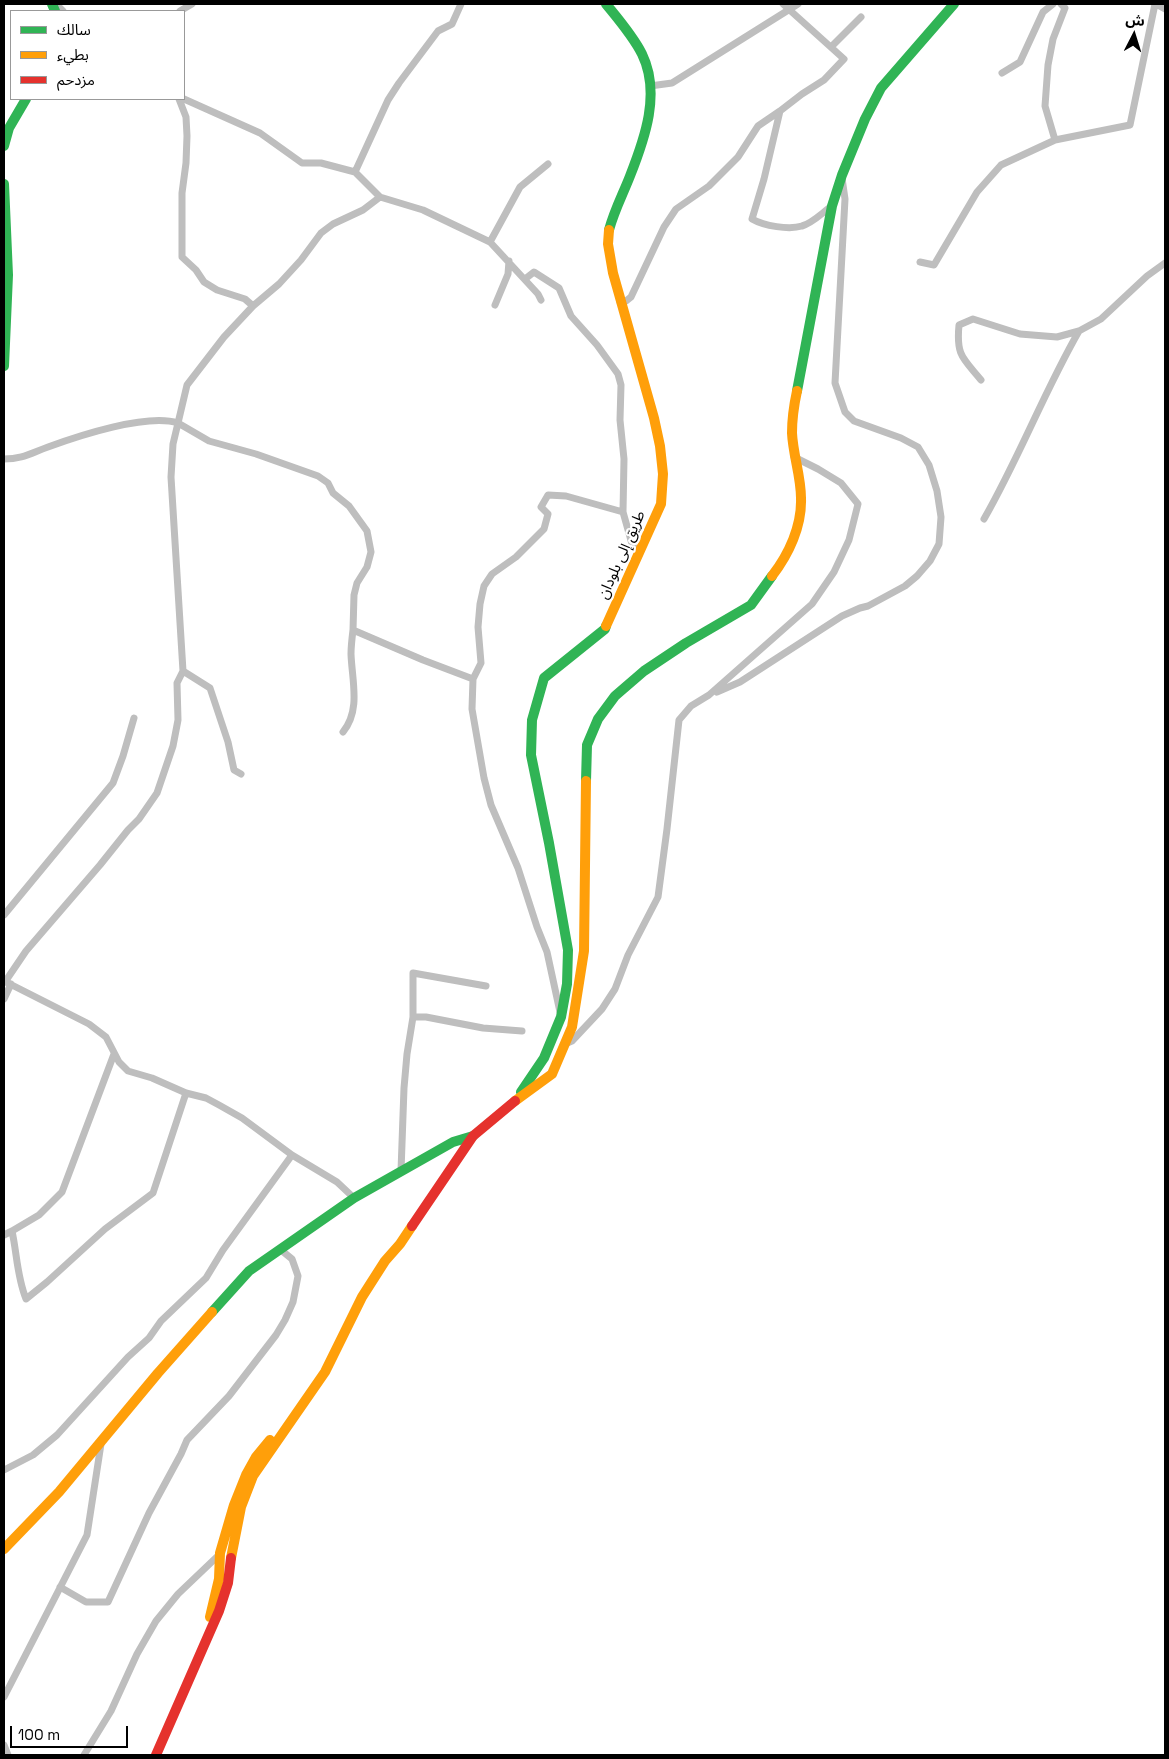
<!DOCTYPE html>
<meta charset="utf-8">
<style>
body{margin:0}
#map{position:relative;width:1169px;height:1759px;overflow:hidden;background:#fff;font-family:"Space Grotesk","Noto Sans Arabic",sans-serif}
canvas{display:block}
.frame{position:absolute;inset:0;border:5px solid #000;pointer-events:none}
.legend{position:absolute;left:10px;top:10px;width:175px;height:90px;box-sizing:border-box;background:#fff;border:1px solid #999;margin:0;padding:6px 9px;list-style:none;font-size:15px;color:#000}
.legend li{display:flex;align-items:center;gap:10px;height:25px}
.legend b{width:25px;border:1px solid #999}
.north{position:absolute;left:1109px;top:10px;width:50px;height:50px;-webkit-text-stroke:4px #fff;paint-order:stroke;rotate:5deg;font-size:14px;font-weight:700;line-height:20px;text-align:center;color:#000}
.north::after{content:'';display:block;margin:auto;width:18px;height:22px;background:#000;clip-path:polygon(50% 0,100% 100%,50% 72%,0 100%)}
.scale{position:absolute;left:10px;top:1726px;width:118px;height:22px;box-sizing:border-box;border:2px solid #000;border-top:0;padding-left:6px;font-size:15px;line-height:18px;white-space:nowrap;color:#000;-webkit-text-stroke:4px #fff;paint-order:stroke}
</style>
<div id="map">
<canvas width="1169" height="1759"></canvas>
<div class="frame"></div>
<ul class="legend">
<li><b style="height:6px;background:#30b455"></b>سالك</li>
<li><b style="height:6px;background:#ff9f0a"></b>بطيء</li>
<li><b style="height:6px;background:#e5322d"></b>مزدحم</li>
</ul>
<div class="north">ش</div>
<div class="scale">100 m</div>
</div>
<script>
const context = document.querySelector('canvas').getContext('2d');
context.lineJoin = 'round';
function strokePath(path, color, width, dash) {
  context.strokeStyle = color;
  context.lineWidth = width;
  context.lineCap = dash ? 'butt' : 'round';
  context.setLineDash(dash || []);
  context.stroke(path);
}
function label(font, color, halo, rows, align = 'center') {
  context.font = font + ' "Space Grotesk","Noto Sans Arabic",sans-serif';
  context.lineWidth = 4.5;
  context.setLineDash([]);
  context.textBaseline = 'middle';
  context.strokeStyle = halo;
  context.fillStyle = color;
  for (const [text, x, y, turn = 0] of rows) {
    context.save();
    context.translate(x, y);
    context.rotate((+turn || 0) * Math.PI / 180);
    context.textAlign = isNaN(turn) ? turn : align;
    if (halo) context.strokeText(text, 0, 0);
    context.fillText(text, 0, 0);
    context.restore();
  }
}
const street = new Path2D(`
 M56 4 63 11
 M1156 4 1165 9
 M180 11 192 4
 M831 47 861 17
 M1002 73 1020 62 1043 12 1053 4
 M650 86 672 83 798 4
 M179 99 186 117 187 136 186 163 182 193V257L196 270 204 282 217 290 245 299 253 306 279 284 301 260 321 233 333 224 363 210 380 197 355 172
 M184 99 260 133 302 163H321L355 172 388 100 399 83 438 31 452 24 461 4
 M780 111 802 94 824 80 844 59 783 4
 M1055 140 1045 106 1048 65 1053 39 1065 8 1061 4
 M380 197 423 210 490 242 520 187 548 164
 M490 242 538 294 541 300
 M920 262 934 265 977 192 1001 165 1055 140 1130 125 1155 4
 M525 279 534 272 559 288 571 316 597 345 618 374 621 385 620 420 624 459 623 512 632 544 639 554
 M620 302 626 301 631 297 664 227 676 209 709 186 738 157 758 126 780 111 764 179 752 219C764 226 789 230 802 226 813 223 823 212 832 206
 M495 305 508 274 509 261
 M253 306 224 337 187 385 178 423 209 441 256 454 318 476 328 483 333 493 349 506 367 531 371 552 367 567 357 583 354 595 353 630 423 660 473 679
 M981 380C963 358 956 356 959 325L973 319 1020 334 1057 337 1079 331 1101 319 1147 276 1165 263
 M4 459C22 459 31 453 48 447 78 436 147 413 178 423L173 444 171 477 183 671 210 688 228 742 234 770 241 774
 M984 519C1019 458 1044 392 1079 331
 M717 692 740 682 842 616 860 608 868 606 905 586 917 576 930 561 939 544 941 517 937 491 929 465 918 447 901 438 854 421 845 412 835 383 845 199 842 178
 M343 732C361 710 352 681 351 654 351 646 352 638 353 630
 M4 915 113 783 123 756 134 718
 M4 981 89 1024 106 1037 119 1062 128 1071 152 1078 186 1093 206 1098 219 1105 242 1118 292 1155 337 1182 354 1198
 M5 982 26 951 100 865 128 830 139 819 157 793 173 746 178 720 177 683 183 671
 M4 999 11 984
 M560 1012 547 952 537 927 518 868 491 805 484 778 472 709 473 679 481 663 478 627 480 604 484 586 492 574 516 557 544 529 548 514 541 507 548 495 566 496 623 512
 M413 1017H426L483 1028 522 1031
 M565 1044 572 1041 602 1009 615 989 628 955 658 897 667 829 679 720 691 706 709 695 812 604 834 572 849 540 858 504 841 483 818 469 794 457
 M114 1054 62 1192 39 1215 12 1231C17 1254 17 1277 26 1299L47 1282 105 1229 153 1193 186 1093
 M401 1171 404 1088 407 1054 413 1017V973L486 986
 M4 1235 12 1231
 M4 1470 33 1455 57 1435 128 1357 149 1338 161 1321 206 1278 223 1250 292 1155
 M60 1587 86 1602H108L149 1513 181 1454 187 1440 229 1396 276 1335 285 1320 293 1302 298 1276 292 1259 281 1250
 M4 1697 87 1535 101 1444
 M4 1745 8 1755
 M84 1755 111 1711 137 1654 156 1621 178 1594 221 1553`);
const fast = new Path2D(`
 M52 4 55 11
 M606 4C619 20 633 36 642 54 661 93 645 138 630 176 623 194 614 211 609 230
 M4 146 9 128 26 99
 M4 184 8 275 4 366
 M797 391 832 206 842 175 865 119 881 88 954 4
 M586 781 587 745 598 719 615 696 644 671 686 643 751 605 772 576
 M521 1092 544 1058 561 1017 567 984 568 950 549 843 531 755 532 720 544 678 605 629 606 626
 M212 1312 249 1271 354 1198 453 1142 473 1136`);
const slow = new Path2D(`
 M772 576C789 554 802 526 801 498 801 476 793 455 792 433 792 419 794 405 797 391
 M606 626 661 504 663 474 660 446 654 418 613 273 608 244 609 230
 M515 1101 552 1074 572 1027 584 951 586 781
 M4 1549 59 1492 158 1373 212 1312
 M231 1558 241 1507 253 1476 325 1372 362 1297 385 1261 400 1244 412 1226
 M210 1617 219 1579 220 1553 234 1505 246 1475 256 1457 270 1440`);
const jam = new Path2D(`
 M412 1226 473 1136 515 1101
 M156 1755 219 1611 228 1583 231 1558`);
const streetNames = [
 ["طريق إلى بلودان",622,555,-66]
];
strokePath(street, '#bebebe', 7);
strokePath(fast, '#30b455', 10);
strokePath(slow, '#ff9f0a', 10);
strokePath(jam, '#e5322d', 10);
label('15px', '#000', '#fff', streetNames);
</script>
